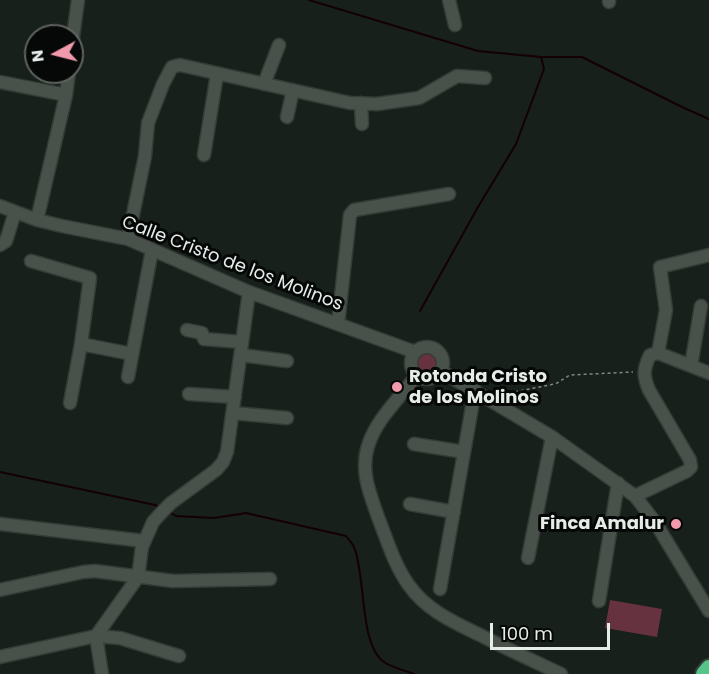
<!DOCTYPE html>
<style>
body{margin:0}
#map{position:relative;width:709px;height:674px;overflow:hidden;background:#17201a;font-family:Poppins,sans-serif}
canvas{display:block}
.north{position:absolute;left:24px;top:24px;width:60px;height:60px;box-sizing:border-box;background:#050806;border:2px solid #5f6360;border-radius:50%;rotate:263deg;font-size:16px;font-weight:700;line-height:24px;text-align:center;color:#e6ece8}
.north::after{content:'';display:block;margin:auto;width:21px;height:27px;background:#f29aad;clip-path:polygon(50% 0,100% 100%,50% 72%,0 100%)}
.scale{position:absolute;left:490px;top:623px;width:120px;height:27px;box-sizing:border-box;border:3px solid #e6ece8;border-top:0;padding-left:8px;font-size:18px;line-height:21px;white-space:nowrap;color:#e6ece8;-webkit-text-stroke:4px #050806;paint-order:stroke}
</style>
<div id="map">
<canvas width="709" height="674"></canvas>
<div class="north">N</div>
<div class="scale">100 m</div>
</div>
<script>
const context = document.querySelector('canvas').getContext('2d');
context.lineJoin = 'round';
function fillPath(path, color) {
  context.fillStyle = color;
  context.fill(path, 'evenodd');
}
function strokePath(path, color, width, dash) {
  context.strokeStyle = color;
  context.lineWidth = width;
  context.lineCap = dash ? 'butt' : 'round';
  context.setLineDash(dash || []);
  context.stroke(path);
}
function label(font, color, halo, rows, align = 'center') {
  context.font = font + ' Poppins,sans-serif';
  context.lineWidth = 6;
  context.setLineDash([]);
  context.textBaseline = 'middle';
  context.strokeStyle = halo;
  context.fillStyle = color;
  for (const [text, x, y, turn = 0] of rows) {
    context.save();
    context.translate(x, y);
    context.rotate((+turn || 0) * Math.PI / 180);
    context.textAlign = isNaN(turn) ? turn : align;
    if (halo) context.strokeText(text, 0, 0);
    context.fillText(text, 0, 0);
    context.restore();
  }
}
const green = new Path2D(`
 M417 363a11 11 0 1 1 22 0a11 11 0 1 1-22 0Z
 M610 600 662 609 657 637 605 628Z`);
const stream = new Path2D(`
 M309 0 478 51 541 57H582L682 107 709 119
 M420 311 478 207 516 144 544 69 541 57
 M0 472 155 505 161 508
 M169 512 176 516 214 518 246 513 346 536C349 540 352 543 354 547 366 575 359 645 384 662 391 667 406 671 414 674`);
const path = new Path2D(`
 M503 394 550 385 557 383 570 375 633 372`);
const minor = new Path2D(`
 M449 0 455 25
 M609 2V0
 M72 44 78 0
 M0 82 66 95
 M264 84 279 45
 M361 103 362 124
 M287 117 293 90
 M204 155 217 74
 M0 206 37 220 62 226 128 239 249 292 415 352
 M37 220 66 95 69 72
 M128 239 145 156 148 123 163 84 172 67 180 65 350 103 377 104 419 98 457 76 485 78
 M0 245 6 241 15 212
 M31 261 90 278 81 344 70 403
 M338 324 350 215 354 210 449 194
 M187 330 202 333 204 339 242 342
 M81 344 132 354
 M411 363a16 16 0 1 1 32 0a16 16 0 1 1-32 0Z
 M658 353 666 310 660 267 709 255
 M241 355 287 361
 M691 366 701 306
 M441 371 552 437 635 496 655 522 709 611
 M417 375C400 398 376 419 368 446 360 471 370 494 378 517 387 540 394 564 408 584 427 612 458 624 486 638 511 651 536 662 561 674
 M128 377 152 250
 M189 394 235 397
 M233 413 287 418
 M414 444 464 452
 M635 496 687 471 691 467 690 460 649 390C643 376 643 370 650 355L658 353 709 373
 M410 504 454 512
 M0 524 144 541
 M528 558 552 437
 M440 589 475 390
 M0 590 83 572 95 571 173 581 270 579
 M599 601 618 483
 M0 657 96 636 120 638 179 656
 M102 674 96 636 138 577 142 547 153 522 162 512 171 503 216 470 223 462 227 452 249 292`);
const highway = new Path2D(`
 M704 674 709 668`);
const markers = [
 [397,387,6,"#f29aad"],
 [676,524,6,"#f29aad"]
];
const streetNames = [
 ["Calle Cristo de los Molinos",232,264,21]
];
const poiNames = [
 ["Rotonda Cristo",409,377],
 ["de los Molinos",409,398],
 ["Finca Amalur",664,524,"right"]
];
fillPath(green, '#66323f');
strokePath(stream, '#140003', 2);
strokePath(minor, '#353b37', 15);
strokePath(highway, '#353b37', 20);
strokePath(path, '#818883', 1.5, [3, 3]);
strokePath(minor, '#48524b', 12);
strokePath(highway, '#56c389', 16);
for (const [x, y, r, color] of markers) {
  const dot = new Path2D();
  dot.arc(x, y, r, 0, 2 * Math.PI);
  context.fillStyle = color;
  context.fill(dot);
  strokePath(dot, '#050806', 2);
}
label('18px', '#e6ece8', '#050806', streetNames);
label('bold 18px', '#e6ece8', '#050806', poiNames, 'left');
</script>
